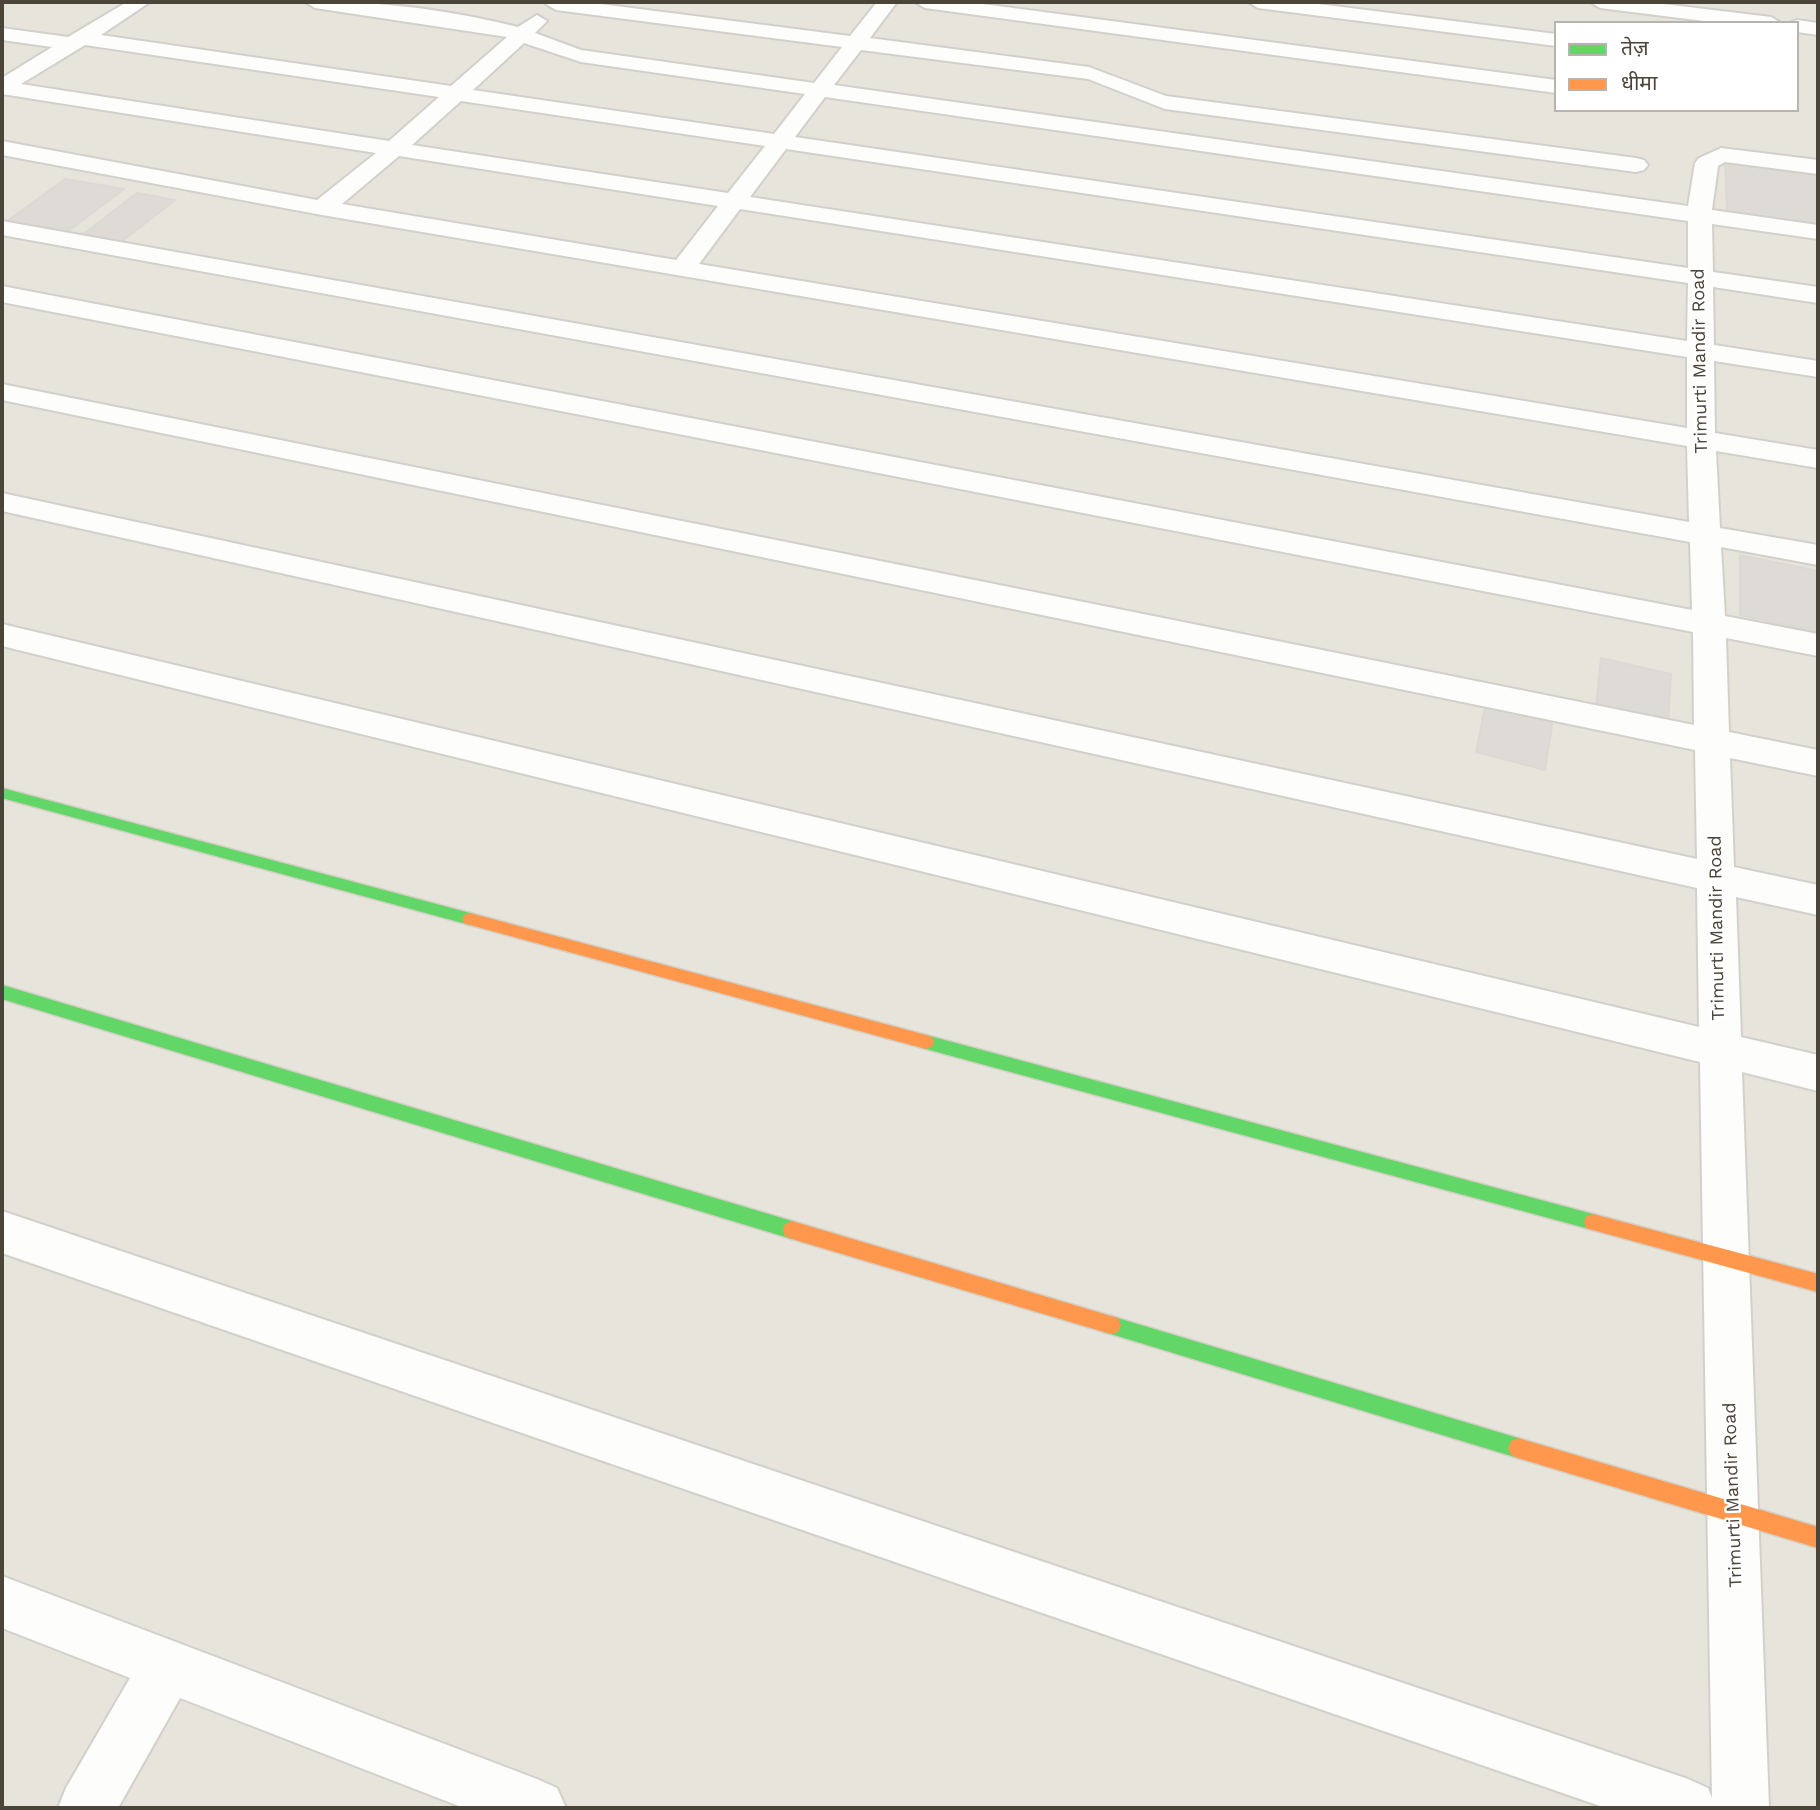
<!DOCTYPE html>
<meta charset="utf-8">
<style>
body{margin:0}
#map{position:relative;width:1820px;height:1810px;overflow:hidden;background:#f4f2ee;font-family:"Work Sans","Noto Sans Devanagari",sans-serif}
canvas{display:block}
.frame{position:absolute;inset:0;border:4px solid #4b4439;pointer-events:none}
.legend{position:absolute;left:1554px;top:21px;width:245px;height:91px;box-sizing:border-box;background:#fff;border:2px solid #b7b4b0;margin:0;padding:9px 12px;list-style:none;font-size:21px;color:#4b4439}
.legend li{display:flex;align-items:center;gap:14px;height:35px}
.legend b{width:35px;border:2px solid #b7b4b0}
</style>
<div id="map">
<canvas width="1820" height="1810"></canvas>
<div class="frame"></div>
<ul class="legend">
<li><b style="height:9px;background:#63d668"></b>तेज़</li>
<li><b style="height:9px;background:#ff974d"></b>धीमा</li>
</ul>
</div>
<script>
const context = document.querySelector('canvas').getContext('2d');
context.lineJoin = 'round';
function fillPath(path, color) {
  context.fillStyle = color;
  context.fill(path, 'evenodd');
}
function strokePath(path, color, width, dash) {
  context.strokeStyle = color;
  context.lineWidth = width;
  context.lineCap = dash ? 'butt' : 'round';
  context.setLineDash(dash || []);
  context.stroke(path);
}
function label(font, color, halo, rows, align = 'center') {
  context.font = font + ' "Work Sans",sans-serif';
  context.lineWidth = 5;
  context.setLineDash([]);
  context.textBaseline = 'middle';
  context.strokeStyle = halo;
  context.fillStyle = color;
  for (const [text, x, y, turn = 0] of rows) {
    context.save();
    context.translate(x, y);
    context.rotate((+turn || 0) * Math.PI / 180);
    context.textAlign = isNaN(turn) ? turn : align;
    if (halo) context.strokeText(text, 0, 0);
    context.fillText(text, 0, 0);
    context.restore();
  }
}
const residential = new Path2D(`
 M2 2H1818V1808H2ZM1556 23H1797V110H1556Z`);
const building = new Path2D(`
 M1725 162 1818 175V225L1727 212Z
 M65 179 124 189 63 235 3 224Z
 M137 193 175 200 116 246 77 239Z
 M1740 555 1818 571V632L1740 615Z
 M1601 658 1671 674 1668 723 1596 706Z
 M1486 702 1553 719 1545 770 1476 752Z`);
const street = new Path2D(`
 M127 2H150L101 35 451 86 507 37 315 8 305 2C375 0 450 10 518 27L537 15 547 21 535 33 581 50 814 83 842 47 556 10 546 4 585 2 850 36 877 2H897L870 38 1089 67 1166 96 1636 158 1644 160 1648 165 1644 170 1636 172 1165 109 1088 79 861 50 834 85 1688 206 1695 163 1699 158 1721 148 1818 160V174L1725 162 1718 166 1712 210 1818 225V239L1712 224 1713 272 1818 287V303L1713 287 1714 345 1818 361V377L1714 361 1715 433 1818 450V468L1716 451 1720 528 1818 545V565L1721 547 1725 616 1818 634V656L1726 638 1729 732 1818 750V776L1730 758 1734 867 1818 885V915L1736 897 1741 1037 1818 1055V1091L1742 1072 1769 1808H1606L2 1253V1211L1688 1779 1708 1788 1712 1798 1700 1062 2 646V624L1699 1027 1697 888 2 511V493L1697 859 1695 750 2 400V384L1694 725 1693 632 2 302V286L1692 610 1690 542 2 235V221L1689 522 1687 446 322 215 2 155V141L317 200 376 153 2 94V78L52 47 2 40V28L68 37ZM524 43 581 62 805 94 774 134 473 90ZM85 45 439 97 389 141 21 84ZM825 97 1688 221V268L795 137ZM461 101 765 146 728 193 412 145ZM786 149 1688 283 1687 341 750 197ZM399 156 718 206 676 260 342 204ZM740 209 1687 357V428L699 264Z
 M915 2H968L1556 80V93L925 8Z
 M1248 2H1303L1556 34V46L1258 8Z
 M1590 2H1647L1771 17 1781 23H1720L1600 8Z
 M1797 20 1818 23V35L1797 32V23H1789Z
 M2 1576 537 1779 557 1788 566 1808H464L180 1698 118 1808H58L66 1788 130 1678 2 1628Z`);
const fast = new Path2D(`
 M2 788 470 913 476 915 478 919 476 923 470 925 2 798Z
 M2 985 792 1221 799 1224 801 1230 799 1236 792 1239 2 999Z
 M926 1035 1593 1214 1600 1216 1602 1222 1600 1228 1593 1230 926 1049 920 1047 918 1042 920 1037Z
 M1111 1316 1518 1438 1525 1441 1528 1448 1525 1455 1518 1458 1111 1334 1104 1332 1101 1325 1104 1318Z`);
const slow = new Path2D(`
 M470 913 926 1035 932 1037 934 1042 932 1047 926 1049 470 925 464 923 462 919 464 915Z
 M1593 1214 1818 1274V1292L1593 1230 1586 1228 1584 1222 1586 1216Z
 M792 1221 1111 1316 1118 1318 1121 1325 1118 1332 1111 1334 792 1239 785 1236 783 1230 785 1224Z
 M1518 1438 1818 1527V1548L1518 1458 1511 1455 1508 1448 1511 1441Z`);
const streetNames = [
 ["Trimurti Mandir Road",1700,361,-91],
 ["Trimurti Mandir Road",1717,928,-91],
 ["Trimurti Mandir Road",1733,1495,-92]
];
fillPath(residential, '#e7e4dc');
fillPath(building, '#dedbd6');
strokePath(building, '#dcd9d4', 2);
strokePath(street, '#d2d0cb', 4);
strokePath(fast, '#d3cfc5', 3);
strokePath(slow, '#d3cfc5', 3);
fillPath(street, '#fdfdfc');
fillPath(fast, '#63d668');
fillPath(slow, '#ff974d');
label('18px', '#4b4439', '#fff', streetNames);
</script>
